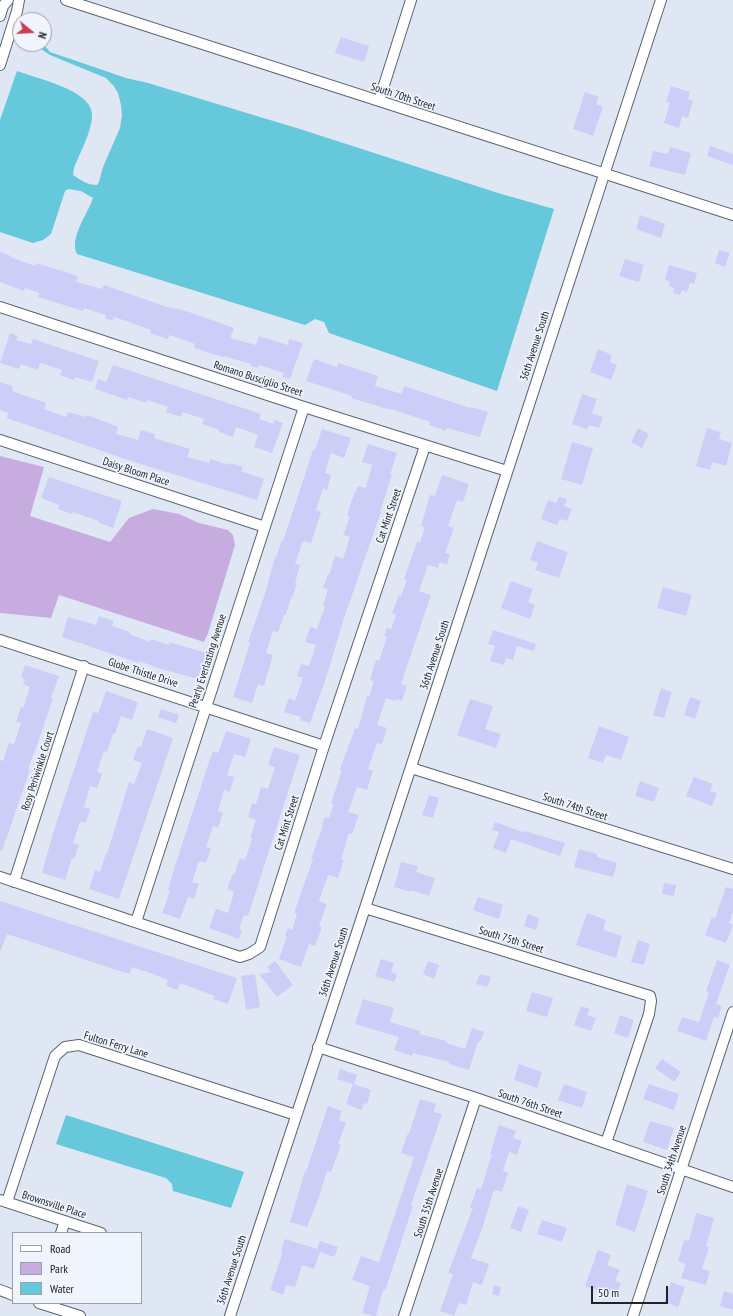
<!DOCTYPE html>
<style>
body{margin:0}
#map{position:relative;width:733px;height:1316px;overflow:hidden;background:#dfe7f5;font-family:"PT Sans Narrow",sans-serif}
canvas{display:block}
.legend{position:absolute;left:12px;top:1232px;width:130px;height:72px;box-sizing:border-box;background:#eff4fd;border:1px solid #9ca0a8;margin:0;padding:5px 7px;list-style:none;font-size:12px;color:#202328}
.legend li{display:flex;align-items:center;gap:8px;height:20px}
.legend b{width:20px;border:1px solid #9ca0a8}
.north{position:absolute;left:12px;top:12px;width:40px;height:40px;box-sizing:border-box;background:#eff4fd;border:1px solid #9ca0a8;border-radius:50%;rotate:108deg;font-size:11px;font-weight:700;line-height:16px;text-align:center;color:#202328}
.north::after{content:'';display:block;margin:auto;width:14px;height:18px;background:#cc3c4a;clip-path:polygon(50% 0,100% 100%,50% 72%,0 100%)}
.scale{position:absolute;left:591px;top:1286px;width:77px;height:18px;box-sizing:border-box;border:2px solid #202328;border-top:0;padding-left:5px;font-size:12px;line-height:14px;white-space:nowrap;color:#202328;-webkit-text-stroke:3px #eff4fd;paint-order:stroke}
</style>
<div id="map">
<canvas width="733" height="1316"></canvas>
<ul class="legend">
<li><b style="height:5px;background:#fff"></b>Road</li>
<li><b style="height:11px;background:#c7ace0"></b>Park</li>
<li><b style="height:11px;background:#66c8db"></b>Water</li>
</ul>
<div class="north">N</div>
<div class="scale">50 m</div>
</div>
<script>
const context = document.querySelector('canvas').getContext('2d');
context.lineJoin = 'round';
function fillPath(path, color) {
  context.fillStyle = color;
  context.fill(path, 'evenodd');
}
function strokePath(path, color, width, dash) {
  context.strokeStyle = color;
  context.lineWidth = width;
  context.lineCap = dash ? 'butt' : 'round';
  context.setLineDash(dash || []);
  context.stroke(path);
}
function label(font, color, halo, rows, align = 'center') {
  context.font = font + ' "PT Sans Narrow",sans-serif';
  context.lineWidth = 3.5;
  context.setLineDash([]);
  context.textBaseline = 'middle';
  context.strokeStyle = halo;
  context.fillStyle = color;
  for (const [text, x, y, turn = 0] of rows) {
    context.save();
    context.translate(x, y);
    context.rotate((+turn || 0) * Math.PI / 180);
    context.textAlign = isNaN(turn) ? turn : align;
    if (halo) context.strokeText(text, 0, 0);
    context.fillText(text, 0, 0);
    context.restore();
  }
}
const green = new Path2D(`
 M0 456 44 467 30 516 110 542 129 518 153 509 179 514 199 523 228 530 233 535 235 545 208 633 204 642 59 595 51 618 0 613Z`);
const water = new Path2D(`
 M44 38 46 42 45 46 50 52 126 78 148 83 303 130 498 193 554 209 497 391 329 333 324 322 315 319 305 325 77 254C69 237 88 214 93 198L81 191 68 189 65 191 51 234 43 240 33 243 0 232V120L17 71C35 78 89 89 92 113 93 129 80 153 74 168L73 175C80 180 88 185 97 185L99 182 103 167 120 128 122 115 121 105 118 93 113 85 106 78 50 55 41 49 39 44H44Z
 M66 1115 244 1172 231 1208 173 1191 172 1184 166 1178 56 1144Z`);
const building = new Path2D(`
 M341 37 369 46 364 62 335 53Z
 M671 86 690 92 688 99 693 101 688 118 682 116 679 128 664 123 670 103 666 102Z
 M585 92 599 97 596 104 603 107 593 136 573 129Z
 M710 146 733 154V165L707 156Z
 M670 147 691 153 685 175 649 166 653 151 668 154Z
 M640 215 665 224 661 238 636 229Z
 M719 250 730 253 725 267 715 263Z
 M0 252 11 256 10 257 35 266 36 263 78 276 76 282 102 289 104 285 170 308V307L189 312 234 328 230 338 256 345 259 336 288 345 289 339 303 343 290 379 282 377 284 373 259 365 258 368 250 366 251 364 224 356 223 357 194 348 195 344 184 340 169 335 168 339 150 333 151 330 129 322 114 317 113 321 105 318 106 315 84 308 83 311 67 306 38 297 39 293 25 288 24 291 5 284 0 282Z
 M625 259 644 265 639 282 619 276Z
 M669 265 697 273 694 284 690 283 687 292 682 290 680 295 673 293 674 288 669 286 670 282 665 280Z
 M10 333 18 336 16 340 31 344 33 339 99 361 92 382 75 377 74 380 60 375 62 370 40 363 38 370 21 364 19 369 0 363Z
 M598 349 612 355 610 362 617 365 611 380 590 372Z
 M314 359 337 367 338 363 378 376 375 386 402 394 404 386 470 408 471 407 488 412 480 437 447 428 446 431 429 425 430 422 391 409V410L351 398 352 396 306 381Z
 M113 365 261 414 259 419 273 424 275 420 283 423 272 453 254 447 258 435 236 427 233 437 219 432 220 430 202 424 204 419 182 412 181 417 166 412 168 407 147 400 146 403 128 397 127 400 95 389 98 379 106 382Z
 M0 382 13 386 12 391 46 403 44 409 66 417 68 412 85 417 86 415 101 420 118 427 116 434 138 440 141 430 155 434 154 438 190 449 187 457 209 463 210 459 228 465 229 463 243 467 241 471 264 479 257 500 131 461 7 418 8 413 0 410Z
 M582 394 597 399 592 413 603 417 599 428 589 425 587 429 572 424Z
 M638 428 649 434 642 448 631 442Z
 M707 428 721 432 719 439 732 443 726 466 712 462 710 470 696 466Z
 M322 429 351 438 344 458 331 453 325 473 331 475 327 490 323 488 316 510 321 512 311 543 303 541 295 564 300 565 295 583 297 584 292 598H291L286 615H284L278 632 273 631 266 653 273 655 264 686 258 684 252 703 233 697 250 643 248 642 265 594 275 557 276 558 282 540 283 541 313 450H315Z
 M572 442 593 448 582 485 561 479Z
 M368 444 397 453 390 475H392L380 512H381L344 618 327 675 310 723 300 720 301 717 284 712 289 698 295 701 303 678 297 676 301 664 309 666 316 645 305 642 310 627 317 629 325 607 323 606 328 589 323 588 328 574 329 575 335 556 343 559 350 537 343 535 350 517 347 516 351 502 358 486 366 488 372 465 362 462Z
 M442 475 469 484 463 502 457 500 448 526 454 528 445 553 450 554 447 565 440 562 438 568 428 565 419 591 431 595 401 684 407 686 402 701 396 699 395 701 386 698 377 725 387 728 382 744 377 743 368 769 373 771 367 790 357 787 348 812 359 815 352 834 349 833 341 859 344 860 338 878 328 875 319 901 327 904 319 926 322 927 315 946 309 944 301 967 279 959 287 936H285L288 928 292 930 297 914 294 913 313 859H311L323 825 322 824 325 817 329 818 334 804 331 803 342 770 340 769 355 728 358 729 367 696 369 697 374 681 370 680 376 660 379 661 387 637 384 636 387 628 391 629 396 615 392 613 399 595 401 596 407 580 404 579 417 542 420 543 425 527 421 526 430 495 435 496Z
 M49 477 122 501 113 528 99 523V521L73 512 72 514 58 509 59 505 41 498Z
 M559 497 567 499 564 506 572 509 567 521 560 519 557 525 541 519 548 500 556 503Z
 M537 541 568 552 559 578 535 570 538 563 530 560Z
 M511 581 533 589 528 602 535 605 530 619 501 608Z
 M663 587 692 595 686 616 657 608Z
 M99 616 114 621 112 626 130 632 129 634 150 642 151 639 169 645V642L207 653 198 679 161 669 139 661V663L62 637 68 617 96 625Z
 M493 630 536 644 534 651 517 646 513 660 506 658 504 665 490 661 495 646 488 644Z
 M25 665 59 676 51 698H53L47 716 36 748 28 769 30 770 2 851H0V760L3 761 9 743 14 744 21 723 16 722 21 707 23 708 30 687 23 684 25 679 21 677Z
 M661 688 672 692 664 718 653 715Z
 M106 691 138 702 132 720 121 716 115 734H113L107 752 104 751 97 772 102 774 97 788 90 786 84 807 90 809 86 823 80 822 73 843 79 845 74 859 72 858 65 880 42 873 53 833 93 712 98 713Z
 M690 697 701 701 695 719 684 715Z
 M470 699 493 706 485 729 501 734 496 748 457 735Z
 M161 709 179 715 176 723 158 717Z
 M599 726 629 737 621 760 606 755 603 763 588 758Z
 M147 729 173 738 119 899 89 889 95 870 100 872 106 853 107 854 129 782 134 784 142 763 133 760 138 746 141 747Z
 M226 731 251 739 245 757 234 754 227 775 234 777 230 792 224 790 218 811 223 813 218 828 213 826 206 847 211 848 206 863 199 861 192 882 199 884 194 899 188 897 180 919 162 913 170 891 168 890 173 872 208 765 213 751 218 753Z
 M274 747 300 755 248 916 244 915 239 929 242 930 239 939 209 928 216 909 228 913 234 892 227 889 232 875H234L240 858 245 860 252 839 250 838 256 820 248 817 252 803 256 804 261 787 268 789 275 767 268 765Z
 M694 777 713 784 710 791 717 793 712 806 686 796Z
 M640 781 659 788 654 802 635 796Z
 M429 795 439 798 433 818 422 815Z
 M495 822 525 833V831L565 843 560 856 511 839 506 853 493 848 499 832 492 830Z
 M579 849 597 854V857L617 863 613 877 574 867Z
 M401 862 418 866 416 872 435 878 429 896 411 890V892L394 887Z
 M664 883 676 885 674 896 662 894Z
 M726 887 733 889V912L729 923 733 925 726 943 705 935 712 917 715 918Z
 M478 897 503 905 499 919 473 910Z
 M0 901 237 978 228 1004 213 999 215 996 180 983 178 990 166 986 168 980 153 974 132 967 129 974 7 934 1 950H0Z
 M587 913 606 920 603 930 622 936 616 958 576 945Z
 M528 914 539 918 536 930 524 926Z
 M638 940 650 944 644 965 631 962Z
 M381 959 394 963 391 972 397 974 394 982 375 976Z
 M717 960 730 965 716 1004 722 1006 718 1018 714 1017 706 1041 677 1031 682 1017 699 1022 709 992 706 991Z
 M275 961 293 985 277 997 259 974 271 972 267 967Z
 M428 961 439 965 434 979 423 974Z
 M255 974 260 1007 246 1010 241 976Z
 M480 974 491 977 487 987 476 984Z
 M532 992 553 998 547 1017 526 1011Z
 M363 999 394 1008 390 1022 420 1031 419 1034 447 1041 446 1043 465 1049 472 1028 484 1032 480 1042H478L469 1070 449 1064 450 1062 413 1053 412 1056 394 1050 399 1037 355 1024Z
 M581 1006 590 1009 587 1015 596 1018 591 1031 574 1025Z
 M620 1015 634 1020 628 1038 614 1033Z
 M662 1059 681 1072 674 1082 655 1068Z
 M519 1064 542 1072 537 1088 514 1080Z
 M340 1069 357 1075 354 1084 371 1090 367 1104 364 1103 362 1110 346 1104 353 1084 337 1079Z
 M564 1084 587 1092 582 1108 558 1100Z
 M649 1084 679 1094 674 1110 643 1099Z
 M420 1099 436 1104 434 1112 442 1114 411 1205 413 1206 385 1291 383 1290 376 1316H373L362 1313 370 1286 352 1280 361 1256 379 1262 414 1157 401 1153 408 1133 409 1134Z
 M328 1106 342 1111 339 1120 346 1123 338 1144 341 1145 331 1172 327 1171 318 1200 307 1227 290 1222 305 1171 306 1172Z
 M650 1121 674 1128 667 1150 643 1142Z
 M499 1125 516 1131 513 1138 522 1141 517 1155 509 1152 503 1171 508 1173 502 1192 494 1190 483 1226 471 1258 489 1264 482 1285 473 1282 466 1305 459 1303 454 1316 440 1311 453 1274 448 1273 473 1208H470L477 1188 481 1189 492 1154H490Z
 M627 1184 648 1191 635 1232 615 1225Z
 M518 1206 529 1210 521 1232 510 1228Z
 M696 1213 714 1218 706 1247H709L702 1269 710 1271 706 1285 681 1278 686 1264 678 1261 684 1240 689 1241Z
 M542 1220 567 1228 562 1242 537 1234Z
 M285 1239 317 1249 320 1241 338 1247 334 1257 320 1252 314 1269 302 1265 295 1287 286 1285 283 1295 270 1290 281 1258 282 1251 281 1250Z
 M598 1250 611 1255 607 1265 620 1270 615 1281 621 1283 615 1296 585 1286Z
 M671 1282 685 1287 678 1307 664 1302Z
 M494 1285 501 1287 499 1296 492 1294Z
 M724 1291 733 1294V1310L720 1306Z`);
const minor = new Path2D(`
 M66 0 733 215
 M0 16 3 6 8 0
 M0 65 17 11 19 0
 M379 101 411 0
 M0 307 304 407 507 471
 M0 440 265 527
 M0 640 324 746
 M411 768 733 869
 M0 877 240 957 249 954 260 947 324 746 425 446
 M14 882 84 666
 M365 908 650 996 651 1001 649 1014 606 1143
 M136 922 304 407
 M318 1047 476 1098 733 1187
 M0 1200 101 1233
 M7 1202 55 1056 65 1047 79 1045 296 1115
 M61 1233 65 1221
 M0 1290 13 1295
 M39 1303 80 1316
 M230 1316 365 908 661 0
 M404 1316 476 1098
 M633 1316 733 1012`);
const streetNames = [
 ["South 70th Street",403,97,18],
 ["36th Avenue South",535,346,-72],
 ["Romano Busciglio Street",258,379,18],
 ["Daisy Bloom Place",136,472,18],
 ["Cat Mint Street",389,516,-71],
 ["36th Avenue South",435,655,-72],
 ["Pearly Everlasting Avenue",208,661,-72],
 ["Globe Thistle Drive",143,673,18],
 ["Rosy Periwinkle Court",38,771,-72],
 ["South 74th Street",575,807,18],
 ["Cat Mint Street",287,823,-72],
 ["South 75th Street",511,940,17],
 ["36th Avenue South",334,962,-72],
 ["Fulton Ferry Lane",116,1045,17],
 ["South 76th Street",530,1104,19],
 ["South 34th Avenue",672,1160,-72],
 ["South 35th Avenue",429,1203,-72],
 ["Brownsville Place",54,1205,18],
 ["36th Avenue South",232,1270,-72]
];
fillPath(green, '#c7ace0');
fillPath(water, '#66c8db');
fillPath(building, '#cdcef8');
strokePath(minor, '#5c636f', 12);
strokePath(minor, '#fff', 10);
label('11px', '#202328', '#eff4fd', streetNames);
</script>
